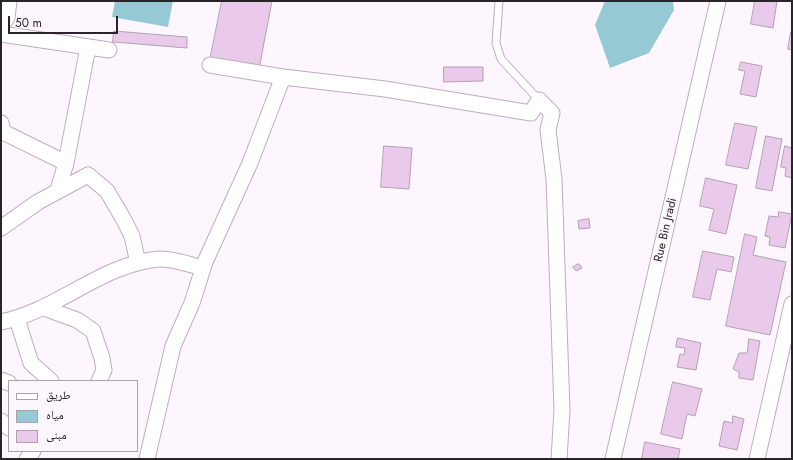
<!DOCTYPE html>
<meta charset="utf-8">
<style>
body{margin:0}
#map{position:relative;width:793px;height:460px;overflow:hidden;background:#fef6ff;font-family:Jost,"Noto Naskh Arabic",sans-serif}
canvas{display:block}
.frame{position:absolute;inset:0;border:2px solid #2b242b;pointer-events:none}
.legend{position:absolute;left:8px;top:380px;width:130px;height:72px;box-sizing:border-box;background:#fef6ff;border:1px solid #aaa2aa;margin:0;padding:5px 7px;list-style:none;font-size:12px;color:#2b242b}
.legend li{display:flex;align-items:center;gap:8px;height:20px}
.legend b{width:20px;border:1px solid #aaa2aa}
.scale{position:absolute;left:8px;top:16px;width:110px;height:18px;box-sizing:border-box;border:2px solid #2b242b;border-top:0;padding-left:5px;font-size:12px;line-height:14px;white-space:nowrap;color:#2b242b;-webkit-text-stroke:3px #fef6ff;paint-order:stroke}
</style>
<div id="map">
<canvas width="793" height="460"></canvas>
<div class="frame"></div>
<ul class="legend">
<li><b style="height:5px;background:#fff"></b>طريق</li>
<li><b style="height:11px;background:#95cad4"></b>مياه</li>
<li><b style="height:11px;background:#eacaeb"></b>مبنى</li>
</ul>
<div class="scale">50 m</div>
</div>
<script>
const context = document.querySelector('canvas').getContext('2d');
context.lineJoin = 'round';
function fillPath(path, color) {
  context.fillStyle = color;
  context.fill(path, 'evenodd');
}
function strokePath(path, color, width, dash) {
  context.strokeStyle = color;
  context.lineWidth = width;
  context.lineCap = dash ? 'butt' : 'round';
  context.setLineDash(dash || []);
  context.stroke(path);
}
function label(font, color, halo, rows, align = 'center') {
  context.font = font + ' Jost,sans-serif';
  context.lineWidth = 3;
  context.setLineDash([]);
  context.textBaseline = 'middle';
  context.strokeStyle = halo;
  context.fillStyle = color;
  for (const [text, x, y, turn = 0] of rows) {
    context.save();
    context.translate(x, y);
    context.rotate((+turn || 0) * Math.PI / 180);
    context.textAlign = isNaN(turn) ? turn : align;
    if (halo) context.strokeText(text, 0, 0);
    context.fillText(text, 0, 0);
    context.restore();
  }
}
const water = new Path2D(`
 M115 1H173L168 27 112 17Z
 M605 1H673L674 10 649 53 610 68 595 25Z`);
const building = new Path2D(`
 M222 1H272L259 69 210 60Z
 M755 1H777L773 28 751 24Z
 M114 31 187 37V48L113 42Z
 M791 32H792V50L788 49Z
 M741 62 762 66 756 97 740 94 745 71 739 70Z
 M444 67H483V81L444 82Z
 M735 123 757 127 748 169 726 165Z
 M766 136 782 139 772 191 756 188Z
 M384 146 412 148 409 189 381 187Z
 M785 146 792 148V178L785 176 786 168 781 167Z
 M706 178 737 185 726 234 709 230 714 209 700 206Z
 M779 212 792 214 785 248 769 245 770 237 765 236 769 216 778 217Z
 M589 219 590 228 579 229 578 221Z
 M745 234 757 237 753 255 786 262 770 335 726 326Z
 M703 251 734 257 731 272 717 269 710 300 693 297Z
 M579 264 582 268 576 271 573 267Z
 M678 338 701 343 696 370 677 367 680 354 684 355 685 348 676 347Z
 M749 339 760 341 753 380 739 378V372L733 369 739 353H747Z
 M673 382 702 389 695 416 687 414 682 439 661 434Z
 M733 416 744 419 737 450 719 446 724 421 732 423Z
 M645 442 680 449 678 459H642Z`);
const service = new Path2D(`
 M499 1 496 43 501 59 539 100`);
const minor = new Path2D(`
 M1 26 7 18 9 1
 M1 34 109 50
 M210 65 283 77 385 89 531 113 539 100 552 113 548 130 554 179 562 410 559 459
 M1 123 3 132 66 163 58 190
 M66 163 88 47
 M1 228 38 202 88 175 107 191 124 220 132 236 138 263
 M44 308 77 320 93 331 102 358 104 370 99 381
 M17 319 31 363 51 381
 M1 322C57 311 101 264 159 259 170 258 192 265 203 268
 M1 380 9 383
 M1 421 9 428
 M27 459 33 451
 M147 459 173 346 192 303 205 262 250 163 283 77
 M613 459 718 1
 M757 459 792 304`);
const streetNames = [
 ["Rue Bin Jradi",666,230,-77]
];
fillPath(water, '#95cad4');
fillPath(building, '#eacaeb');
strokePath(building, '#b2a0b3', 1);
strokePath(service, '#bfacbf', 9);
strokePath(minor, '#bfacbf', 17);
strokePath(service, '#fff', 7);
strokePath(minor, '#fff', 15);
label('12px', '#2b242b', '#fef6ff', streetNames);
</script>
